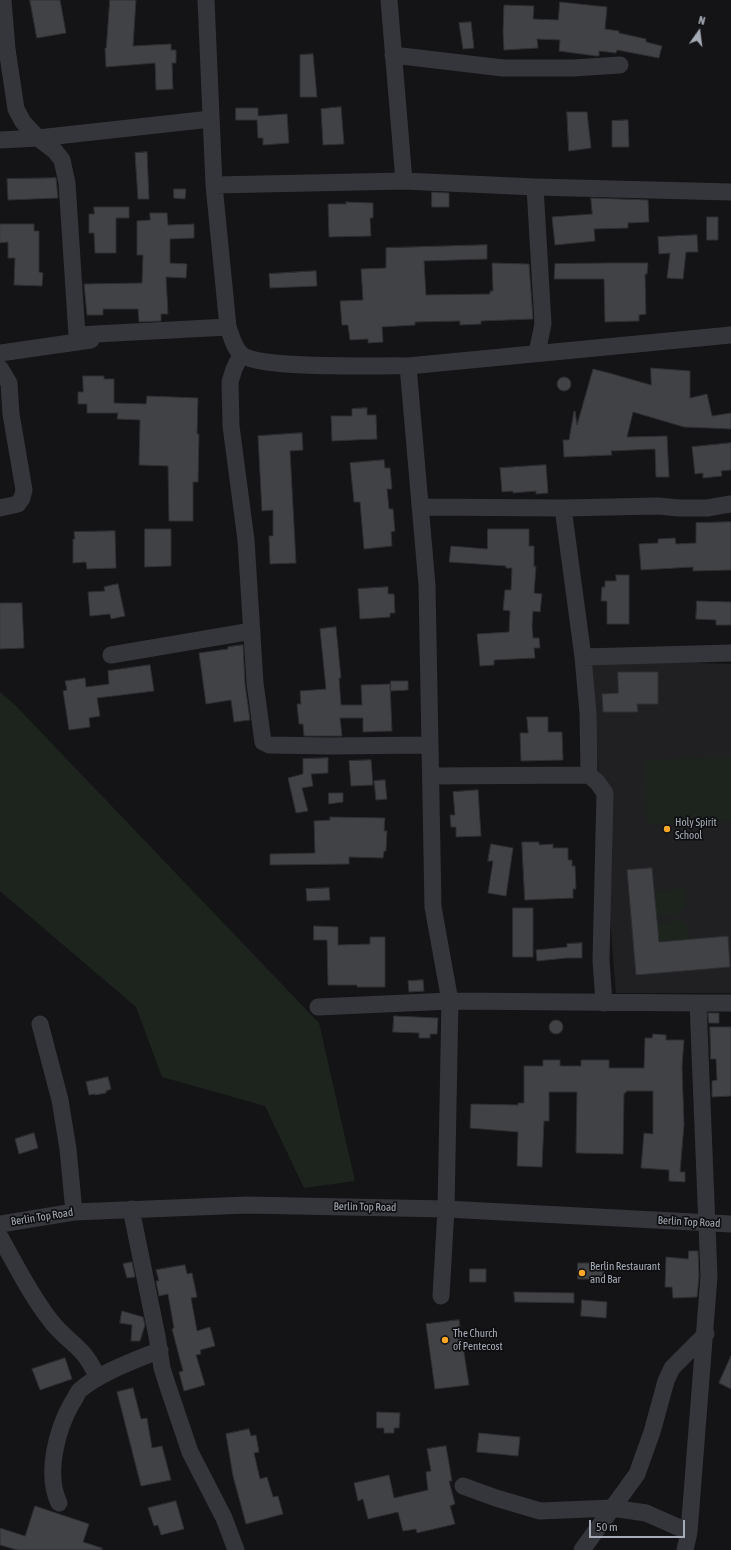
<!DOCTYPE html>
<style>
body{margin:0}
#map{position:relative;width:731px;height:1550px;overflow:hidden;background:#141416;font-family:"Asap Condensed",sans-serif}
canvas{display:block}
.north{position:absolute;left:679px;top:12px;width:40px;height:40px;-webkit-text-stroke:3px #0f0f11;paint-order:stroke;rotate:14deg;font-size:11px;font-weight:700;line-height:16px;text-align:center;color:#a5acb7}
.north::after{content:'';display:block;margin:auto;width:14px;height:18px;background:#a5acb7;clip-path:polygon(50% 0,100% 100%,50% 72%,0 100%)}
.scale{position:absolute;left:589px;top:1520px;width:96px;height:18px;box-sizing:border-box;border:2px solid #a5acb7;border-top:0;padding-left:5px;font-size:12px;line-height:14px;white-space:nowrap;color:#a5acb7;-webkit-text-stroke:3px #0f0f11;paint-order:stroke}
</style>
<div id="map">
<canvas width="731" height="1550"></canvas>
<div class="north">N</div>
<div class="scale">50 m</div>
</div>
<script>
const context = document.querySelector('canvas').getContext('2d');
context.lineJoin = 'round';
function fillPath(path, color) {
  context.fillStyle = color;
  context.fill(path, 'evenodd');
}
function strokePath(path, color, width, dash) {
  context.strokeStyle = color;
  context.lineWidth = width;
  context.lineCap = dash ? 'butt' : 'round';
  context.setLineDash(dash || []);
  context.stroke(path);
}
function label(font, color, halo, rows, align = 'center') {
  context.font = font + ' "Asap Condensed",sans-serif';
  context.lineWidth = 3.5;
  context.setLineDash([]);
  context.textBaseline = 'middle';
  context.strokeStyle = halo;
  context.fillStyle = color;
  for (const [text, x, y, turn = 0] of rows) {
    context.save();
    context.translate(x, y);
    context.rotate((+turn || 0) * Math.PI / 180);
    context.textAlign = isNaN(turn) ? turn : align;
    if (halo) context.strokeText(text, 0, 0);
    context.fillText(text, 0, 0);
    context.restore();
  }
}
const built = new Path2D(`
 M590 660 731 664V993H616Z`);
const green = new Path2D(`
 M0 692 16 706 319 1023 355 1181 304 1188 265 1106 162 1077 136 1007 0 891Z
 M731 757V821L647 824 644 760Z
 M684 888 687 904 679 914 655 917 652 892Z
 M679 920 687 925 690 939 658 942 656 924Z`);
const building = new Path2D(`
 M30 0H60L66 33 37 38Z
 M110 0H136L133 46 171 44V50H176V63H172L173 89 156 90 155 63 106 67 105 48H106Z
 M560 2 607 7 605 29 619 31V33L646 39V42L662 46 659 58 617 50 616 53 599 51V56H596L559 51 560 40 537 39 538 48 504 50 503 32 504 5 534 6 533 19 558 20Z
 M471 22 474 48 463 49 459 23Z
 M313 54 317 97H300V55Z
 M341 107 344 144 323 145 321 109Z
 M236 108H258V116L287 114 289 143 263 145V138H258L257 120H236Z
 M567 112H587L591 148 569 151Z
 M628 120 629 147H612V121Z
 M147 152 149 199H138L135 153Z
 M56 178 58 198 8 200 7 179Z
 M174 189H186L185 199 174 198Z
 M432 192 449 193V207H432Z
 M591 198 648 200 649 222 628 223V228L594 229 595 241 555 245 552 217 592 214Z
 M346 202 373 203V218H370L371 236 329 237 328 204H346Z
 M94 207H129V218H116V253H95L94 233H89V214H94Z
 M150 213H167L168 225 194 224V238L170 239V263L187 264 186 278 166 277 168 314H161V321L139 322 138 309H103V315H87L84 284 142 283 143 255H137V221L150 220Z
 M707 217H718V240H707Z
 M0 224H34V231H39V272L43 273 42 286 14 285 15 258H8V242L0 243Z
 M697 235 698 252H686L683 279 667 278 670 253 659 254 658 237Z
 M487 245V259L424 261 426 295 490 294V291H493L492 263 529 264 533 319 481 321V324L460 325V321L415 322V325L382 327 383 342 368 343V339L350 340 348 325H342L340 301 363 300 361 269 386 268V248Z
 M605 263H648L647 274H645L646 314 639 315V321L605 322 604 279H554L555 264Z
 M316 271 317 286 270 288 269 274Z
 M651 368 690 371V398L707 394 712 416 731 413V429L684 427 633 412 627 437 667 436 669 477H656L655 449 611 451 612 455 564 457 563 440H569L574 411H575L577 425 593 369 609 373 651 385Z
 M83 376H104V379H114V403L146 404 147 396 198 398 197 434H199L198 482H193V521H169L168 466 139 465 140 420 117 419 118 413H87V404H78V392H83Z
 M557 384a7 7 0 1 1 14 0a7 7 0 1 1-14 0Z
 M367 408V415H376L377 439 332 441 331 416H352V409Z
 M302 433 303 450 290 451 296 563 270 564 269 536H273V510L262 511 258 436Z
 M731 443V470L721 471 722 476 703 478V473L695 474 692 447Z
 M384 460 385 468H390L392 489H387L389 509H393L395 531 391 532 392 546 364 549 360 502H354L350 463Z
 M546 465 548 493 536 494V491L513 493V491L502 492 500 468Z
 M731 522V570L693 571V567L641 570 639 544 658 543V539L675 538 676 544 696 543V523Z
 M145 529H171V566L145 567Z
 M488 529H529V546H534V567L536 566 534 593 542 594 540 612 533 611 532 626 533 638H539L540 648H534L535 658 494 660V665L480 666 477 634 509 632 510 611 503 610 505 590H511L512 568H506V566L449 562 451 546 487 549Z
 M115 531 116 568 87 569 86 562 73 563V539H75L74 532Z
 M616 575H629V624H607V601H601L602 587H605V581H616Z
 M118 584 125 616 111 619 110 614 90 616 88 592 105 591 104 587Z
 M388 587V594H394L395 613H390V617L360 619 358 589Z
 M697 601 731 602V625H716V620L696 619Z
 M0 603H22L24 648 0 649Z
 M336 627 341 678H339L341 705H362L361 685 390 684 392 731 363 732V718H340L342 736H304L303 724H299L297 704H301L300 691 326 689 320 629Z
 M243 645 245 684 250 720 234 722 231 700 206 704 199 653 228 649V647Z
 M150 665 154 691 97 698 100 716 89 718 90 727 69 730 63 691 67 690 65 681 85 678 86 687 109 684 108 671Z
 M618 672H658V704H637L638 712H603L602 694 618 693Z
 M391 681H408V690L391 691Z
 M527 717H548V732H562L563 760 521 761 520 733H528Z
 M328 758V773L311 774 313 786 302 788 308 811 296 813 288 778 303 774V759Z
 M371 760 373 785 351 786 349 761Z
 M385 780 387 799 376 800 374 781Z
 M478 790 481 836 456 837V827H451L450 815H455L453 792Z
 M329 793H343V802L329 804Z
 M330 817 385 818 384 831H387L386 851H384L383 858 349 857V864L270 865V854L315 853 314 821 330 820Z
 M522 842H539V845L553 844V848H568V860H572V866H575L576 889H573V898L525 900Z
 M491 844 513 848 506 896 488 893 493 861H488Z
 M652 868 659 942 728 936 730 967 636 975 627 870Z
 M329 888 330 900 307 901 306 889Z
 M513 908H533V957H513Z
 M314 926 338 927V945L370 944V937H385V987H357V985H328L327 940H314Z
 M582 943V958H567L537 961 536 950 567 947V944Z
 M423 980 424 991 409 992 408 981Z
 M708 1013H719V1023H709Z
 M394 1016 438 1018 437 1034H430V1038H419V1033L393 1032Z
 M549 1027a7 7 0 1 1 14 0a7 7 0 1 1-14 0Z
 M710 1027H731V1096L712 1097V1081L717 1080 716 1059H711Z
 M653 1034 666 1035V1040H684L682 1067 684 1125 680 1172H685V1182L669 1181V1170L641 1168 644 1133 653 1134V1091H626V1093H624L623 1154 576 1153 577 1092H549V1121H544L542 1167 517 1166 518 1132 470 1128 471 1104 518 1105V1103H524V1066H543V1060H560V1066H581V1060H609V1068H644L645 1038H652Z
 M108 1077 111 1089 106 1091V1093L95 1095V1094L89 1095 86 1082Z
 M34 1133 38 1148 19 1154 15 1139Z
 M689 1251H698L699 1276 697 1297 673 1298 672 1287H665L666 1257 688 1259Z
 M132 1262 135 1277 127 1278 123 1264Z
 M578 1263H592V1268H604V1279H578Z
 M185 1265 187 1274 192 1273 197 1297 191 1298 197 1331 210 1327 215 1346 200 1350 201 1354 196 1355 205 1385 184 1391 179 1372 183 1371 172 1329 174 1328 168 1294 159 1296 156 1281H159L156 1270Z
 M470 1269H486V1282H470Z
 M514 1292 574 1293V1303L515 1302Z
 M582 1300 607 1302 606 1318 581 1316Z
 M122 1311 143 1317 145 1325 140 1341H131L132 1325 120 1323Z
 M459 1320 469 1385 435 1389 426 1324Z
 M731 1356V1389L719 1383Z
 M65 1358 72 1379 40 1390 32 1369Z
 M133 1388 141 1419 147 1418 152 1448 162 1446 171 1480 141 1486 117 1392Z
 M377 1412 400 1413 399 1428H394V1433H384V1428H377Z
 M249 1429 251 1436 256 1435 259 1452 254 1453 260 1479 267 1477 273 1497 278 1496 283 1514 246 1524 233 1476 226 1434Z
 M479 1433 520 1437 518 1456 477 1452Z
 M446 1446 452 1481H449L455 1504 450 1506 455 1524 417 1533 416 1529 403 1531 398 1512 368 1519 363 1499 358 1501 354 1483 389 1475 394 1498 428 1490 426 1472 431 1471 427 1449Z
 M176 1501 184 1529 161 1535 158 1525 154 1526 148 1508Z
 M35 1506 89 1524 83 1542 102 1548V1550H17L0 1545V1528L25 1536Z`);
const minor = new Path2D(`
 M3 0 7 49 16 109 23 122 38 138 55 151 62 160 67 183 77 335 228 327
 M206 0 214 185 228 327C231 335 234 348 241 354 258 370 379 365 408 366L427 585 433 907 450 1001 698 1003
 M389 0 404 181
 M393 55 503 68H573L620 65
 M0 140 38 138 211 119
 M214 185 404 181 535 187 731 192
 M535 187 543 324 537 353
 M0 353 91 340
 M241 355 234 369 230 382 231 426 246 540 255 683 263 742 269 745 331 746 429 745
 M408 366 731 335
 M0 368 9 383 11 414 24 490 22 498 18 504 0 508
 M420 507 563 508 658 506 679 508H707L731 504
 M563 508 583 657 588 713 589 775 597 782 605 793 601 960 604 1003
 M111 655 252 631
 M583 657 731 653
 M431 776 589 775
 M318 1007 450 1001 446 1209 441 1296
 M40 1024 60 1100 68 1149 74 1212
 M131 1209 157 1336 162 1368 167 1384 190 1452 224 1518 236 1550
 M0 1224 74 1212 247 1205 446 1209 731 1224
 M0 1237C16 1265 31 1296 51 1321 59 1332 70 1340 79 1349 88 1357 93 1368 98 1378
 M463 1486 496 1498 540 1511 612 1508 646 1513 689 1532
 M59 1503C45 1474 57 1429 72 1403 75 1399 77 1393 80 1390 99 1373 136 1360 160 1350
 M582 1550 637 1474 652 1432 666 1381 672 1368 706 1334
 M685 1550 689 1532 709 1276 698 1003H731`);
const markers = [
 [667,829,4,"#faa629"],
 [582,1273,4,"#faa629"],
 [445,1340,4,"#faa629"]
];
const poiNames = [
 ["Holy Spirit",675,823],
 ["School",675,836],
 ["Berlin Restaurant",590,1267],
 ["and Bar",590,1280],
 ["The Church",453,1334],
 ["of Pentecost",453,1347]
];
const streetNames = [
 ["Berlin Top Road",365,1207,1],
 ["Berlin Top Road",42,1217,-9],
 ["Berlin Top Road",689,1222,3]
];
fillPath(built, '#202023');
fillPath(green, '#1c241d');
fillPath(building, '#404246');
strokePath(building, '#2e2e32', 1);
strokePath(minor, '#35363b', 17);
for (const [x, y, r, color] of markers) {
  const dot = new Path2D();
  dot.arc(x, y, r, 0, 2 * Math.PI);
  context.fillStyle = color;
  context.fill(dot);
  strokePath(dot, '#0f0f11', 1.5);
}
label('11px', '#a5acb7', '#0f0f11', poiNames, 'left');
label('11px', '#a5acb7', '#0f0f11', streetNames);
</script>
